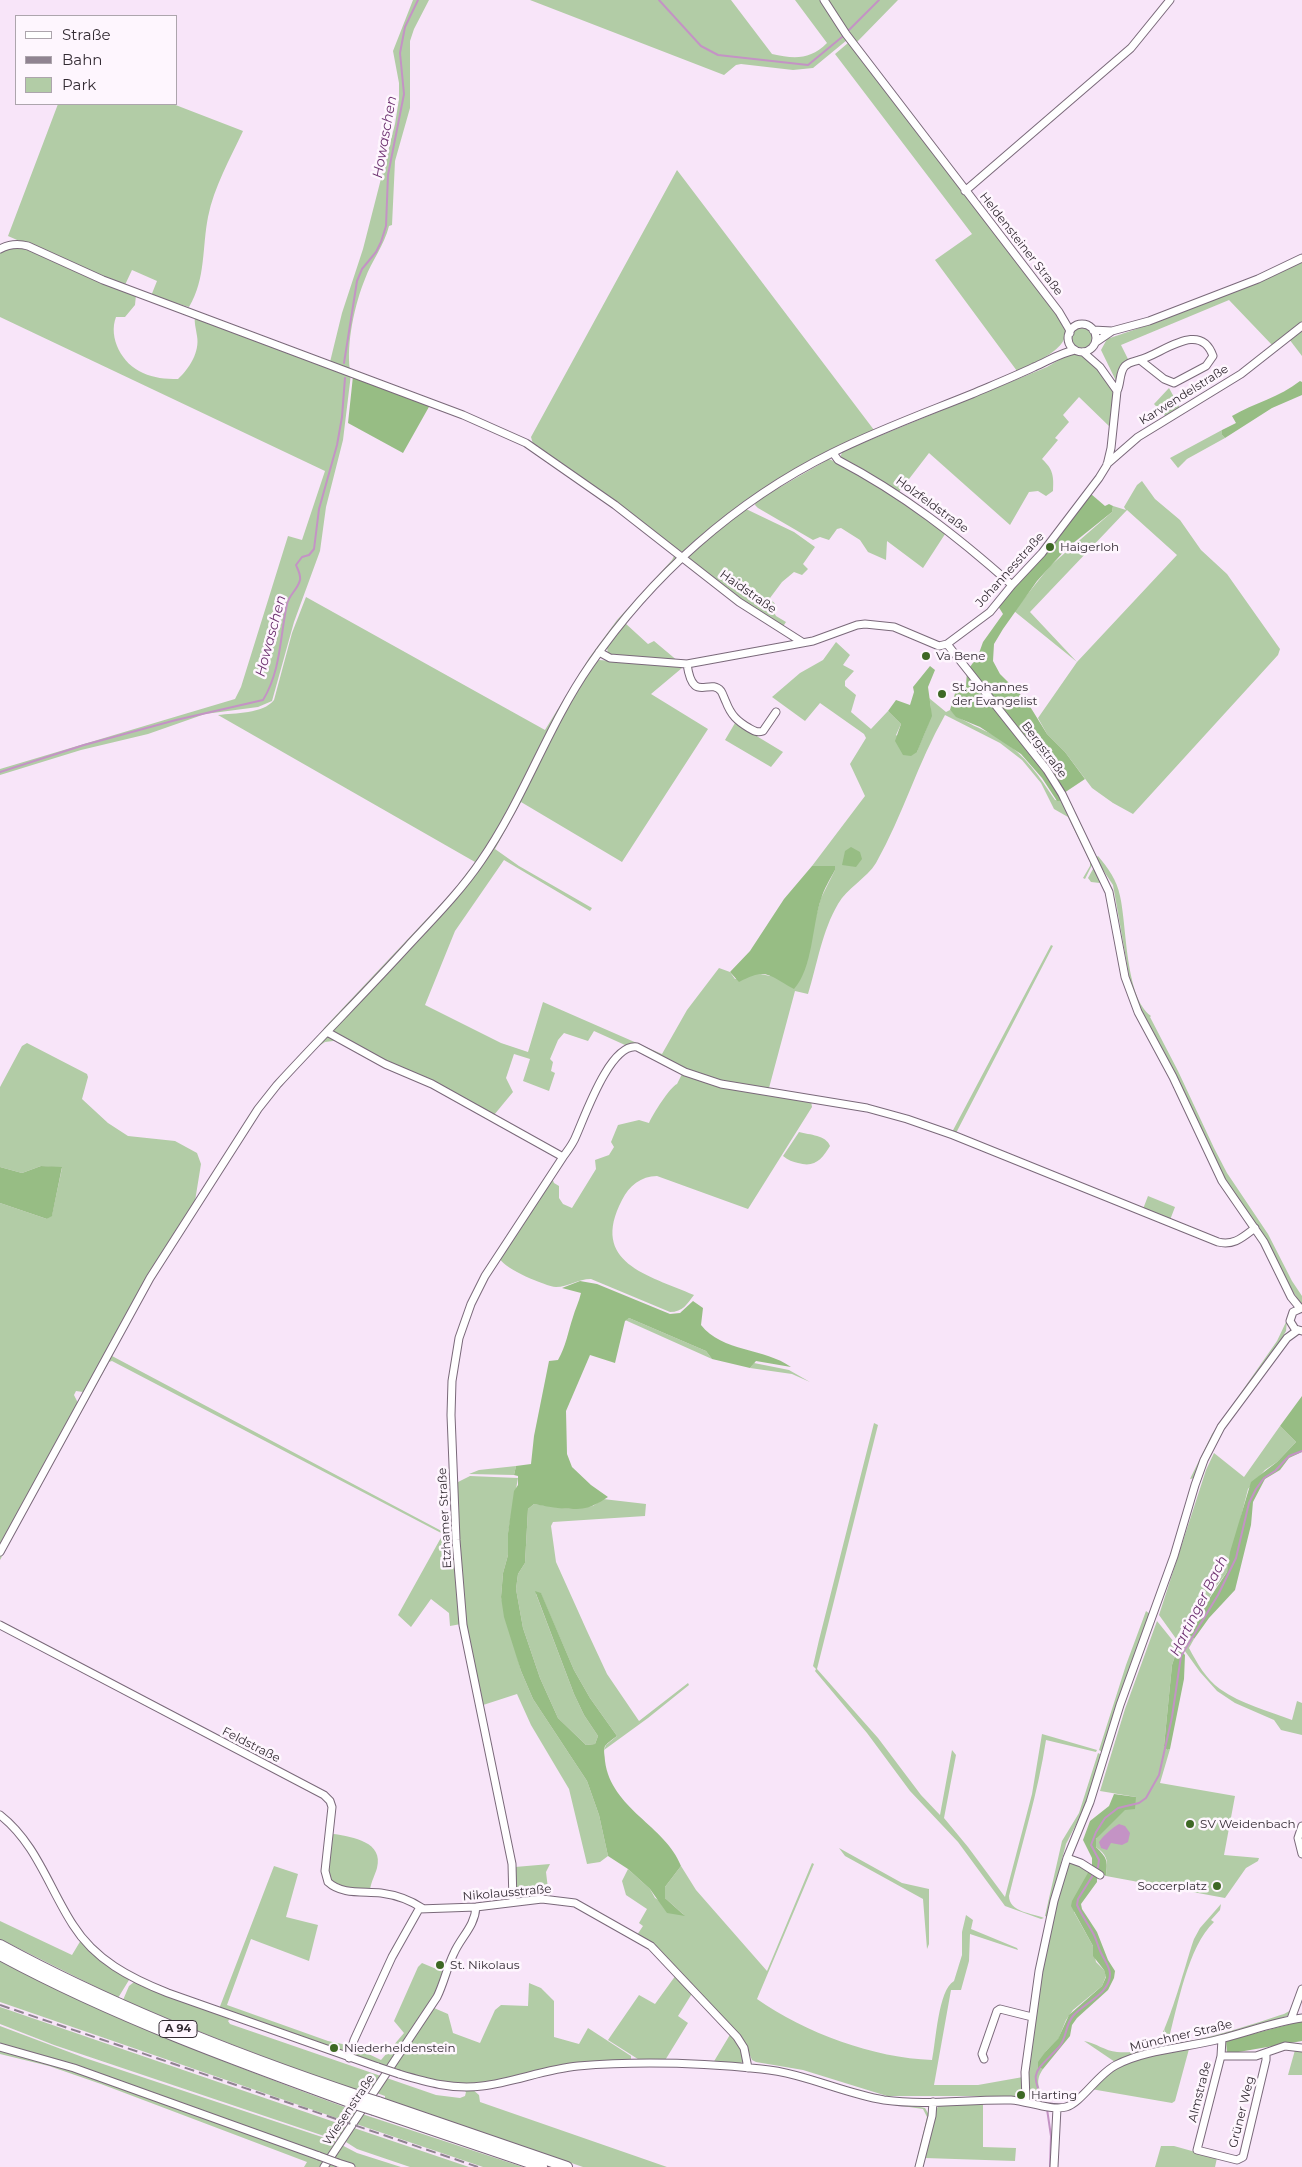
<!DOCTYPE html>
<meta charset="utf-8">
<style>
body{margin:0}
#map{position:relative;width:1302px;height:2167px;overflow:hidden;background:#f8e5f9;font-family:Montserrat,sans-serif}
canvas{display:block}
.legend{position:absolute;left:15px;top:15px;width:162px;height:90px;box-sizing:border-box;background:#fef6fe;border:1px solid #ada5ad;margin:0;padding:6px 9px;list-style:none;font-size:15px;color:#342c34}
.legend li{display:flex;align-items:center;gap:10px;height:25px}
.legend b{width:25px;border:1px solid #ada5ad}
</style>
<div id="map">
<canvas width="1302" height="2167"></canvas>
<ul class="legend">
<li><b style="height:6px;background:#fff"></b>Straße</li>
<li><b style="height:6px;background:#908391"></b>Bahn</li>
<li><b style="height:14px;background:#b2cca6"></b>Park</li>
</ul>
</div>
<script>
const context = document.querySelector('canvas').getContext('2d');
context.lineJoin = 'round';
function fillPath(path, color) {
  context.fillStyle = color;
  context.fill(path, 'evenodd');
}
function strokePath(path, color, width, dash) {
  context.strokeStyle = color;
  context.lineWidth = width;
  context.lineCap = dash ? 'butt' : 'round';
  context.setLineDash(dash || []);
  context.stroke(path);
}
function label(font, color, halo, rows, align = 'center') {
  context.font = font + ' Montserrat,sans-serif';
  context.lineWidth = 5;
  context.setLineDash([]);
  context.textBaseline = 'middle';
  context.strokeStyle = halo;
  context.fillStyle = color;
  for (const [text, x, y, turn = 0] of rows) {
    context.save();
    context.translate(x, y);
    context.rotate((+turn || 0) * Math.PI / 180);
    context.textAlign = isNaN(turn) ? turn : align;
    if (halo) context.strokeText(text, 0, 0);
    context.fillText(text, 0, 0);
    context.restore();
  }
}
const green = new Path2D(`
 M413 0H429L414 29 410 41V108L395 161 392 225 389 226C384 246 372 260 365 279 355 303 346 344 350 370L330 362 342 313 363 249 395 124 399 99V83L393 51Z
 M530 0H731L772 54C794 59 810 60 827 43L795 0H821L847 40 813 68 793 70 741 64 736 65 724 75Z
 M828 0H898L856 43Z
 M848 43 851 44 1064 324C1075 348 1033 363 1017 371L935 260 972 234 835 54Z
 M58 104H173L243 131C230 159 214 187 208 217 202 247 206 279 189 307L151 296 157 281 132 270 124 287 8 236Z
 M677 170 874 430 743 504 716 523 683 552 679 551 533 444 531 437Z
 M18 245 136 295 135 305 125 317H116C108 338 122 364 143 373 154 378 165 379 178 379 189 369 200 352 197 336 196 328 194 323 195 316L351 374 343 440 326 507 320 551 294 622 272 701 258 707 205 714 148 734 81 750 0 775V769L235 699 241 687 288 536 302 540 325 471 0 317V252Z
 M1302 261V324L1273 346 1229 300 1121 345 1128 359 1122 367 1117 383 1101 350 1107 339 1151 324Z
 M1072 338a10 10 0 1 1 20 0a10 10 0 1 1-20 0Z
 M1302 329V356L1289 339Z
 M1069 354C1087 351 1105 377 1114 391L1111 428 1079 397 1063 415 1069 422 1055 438 1058 440 1042 459C1053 469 1054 476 1053 491L1046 496 1038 491 1029 492 1010 525 929 453 899 492 841 460 840 457 843 451 1047 367Z
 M1169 388 1180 408 1166 417 1154 404Z
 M1222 430V435L1225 438 1187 459 1178 468 1170 458Z
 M829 459 882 484 947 531 923 568 887 541 886 560 868 552 860 540 841 528 837 529 829 540 820 537 813 540 758 508 755 505 756 501Z
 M1142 481 1155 499 1180 520 1201 550 1227 574 1280 649 1278 655 1133 814 1113 803 1092 788 1065 752 1047 734 1038 718 1077 662 1014 611 1050 566 1112 512 1113 506 1126 510 1124 507 1137 485ZM1127 510 1177 555 1077 662 1030 612Z
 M746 509 794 532 815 547 803 564 808 569 802 575 794 572 782 582 770 598 775 604 772 609 776 616 786 622 782 628 748 607 693 564 689 558V554Z
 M675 554V560L619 622 567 706 591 668 599 660 681 666 682 668 651 694 708 729 622 862 521 802 495 849 519 866 592 908 590 911 504 860 455 931 425 1005 501 1043 528 1052 543 1002 662 1054 687 1010 719 968 730 972 735 979 756 973 770 976 816 916 821 898 835 870V866H812L865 796 850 764 866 738 864 734 820 703 805 721 772 697 800 673 823 660 836 642 850 655 843 665 854 671 845 681V686L856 695 851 712 871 729 888 711 901 724 896 735 917 752C923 735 935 717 929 698L946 712 950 710C961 722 986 730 1001 739 1025 755 1039 776 1055 800L1062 801 1092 865 1085 879 1083 878 1090 866V862L1068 817 1054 809 1041 783 1022 760 1000 743 945 715C918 762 903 815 876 863 867 878 847 888 838 904 822 931 817 965 808 994L795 991 769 1088 736 1086 685 1070 635 1045H625L594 1031 588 1041 564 1033 558 1040 550 1059 553 1062 551 1071 555 1073 549 1091 523 1081 530 1059 514 1054 506 1078 513 1092 494 1115 341 1040 325 1042 313 1050 324 1028 454 890 475 862 218 715C235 713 263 714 274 700L292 633 306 597 545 730 589 658 617 620 672 560Z
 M625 623 648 644 654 641 679 662 612 656 608 653 607 648Z
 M735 723 783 752 771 767 725 740Z
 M1098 856C1108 868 1117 880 1120 896 1127 926 1125 997 1151 1016L1150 1017 1178 1071 1214 1148 1227 1173 1268 1234 1292 1281 1302 1296V1304L1297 1298 1226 1181 1142 1013 1130 981 1113 885 1095 858Z
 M1093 869H1095L1100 883 1091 882 1088 878Z
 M1051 945 1053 946 955 1135 951 1134Z
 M27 1043 87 1074 88 1077 82 1099 108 1123 128 1136 175 1141 197 1153 201 1164 195 1201 145 1282 86 1390 83 1392 76 1391 74 1395 77 1401V1405L0 1546V1203L47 1219 52 1215 62 1168 41 1166 22 1173 0 1167V1087L22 1046Z
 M683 1072 750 1092 811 1101 812 1107 748 1209 657 1176C641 1176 629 1186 622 1200 589 1263 648 1275 694 1295 687 1304 683 1312 670 1312L591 1279C578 1279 568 1287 556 1287 545 1286 505 1269 500 1259L501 1253 551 1176 554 1183 559 1186V1198L563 1204 572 1208 596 1169 595 1160 609 1155 614 1147 611 1142 618 1125 639 1120 649 1123C653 1114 670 1087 677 1084Z
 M799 1132C810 1135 826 1135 830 1146 822 1159 815 1168 798 1163 793 1162 788 1160 783 1156Z
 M1148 1196 1175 1207 1170 1220 1143 1209Z
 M629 1318 706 1351 712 1359 625 1320Z
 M1287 1320 1286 1331 1281 1340 1225 1417 1195 1478 1190 1479 1212 1434 1277 1341Z
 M112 1356 451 1536 450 1538 454 1541 461 1624 450 1626 449 1613 431 1599 411 1627 398 1615 443 1534 112 1361 109 1362 0 1560V1557Z
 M754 1363 789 1370 810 1382 792 1374 750 1368Z
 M874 1423 878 1425 817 1669 878 1738 921 1795 940 1815 952 1750 956 1755 944 1818 968 1847 1005 1897 1032 1794 1042 1734 1097 1750 1096 1752 1046 1740C1038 1793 1022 1843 1009 1896 1009 1912 1032 1913 1044 1918L1041 1919 1005 1906 958 1842 910 1791 867 1733 815 1671 816 1669 813 1666 819 1640Z
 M1280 1426 1296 1442 1277 1462 1265 1470 1248 1489 1227 1572 1213 1591 1189 1634 1194 1639 1189 1648C1197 1663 1206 1679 1220 1689 1241 1704 1269 1711 1292 1720L1297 1701 1302 1703V1735L1281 1730 1274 1720 1235 1703 1217 1691 1200 1672 1159 1615 1206 1470 1214 1453 1244 1477Z
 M516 1466 514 1475 469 1474 479 1470Z
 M470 1476 518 1478 508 1533V1555L503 1573 501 1597 521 1671 533 1699 587 1781 599 1815 608 1856 600 1862 587 1864 569 1789 531 1725 517 1694 480 1706 462 1602 456 1486 458 1482Z
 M603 1499 646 1504 645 1516 553 1522 551 1526 556 1562 587 1631 607 1674 639 1721 688 1683 689 1685 648 1718 604 1750 606 1745 617 1736 590 1698 574 1670 541 1594H536L574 1694 584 1715 598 1736 595 1744 586 1745 558 1718 540 1678 523 1628 516 1589 518 1574 525 1563 528 1509 534 1504 569 1509 593 1506Z
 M1146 1611 1150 1614 1102 1752 1099 1750 1126 1665Z
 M1157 1621 1178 1647 1172 1665 1164 1746 1167 1750 1170 1749 1160 1783 1235 1796 1224 1855 1259 1858 1258 1861 1246 1868 1225 1898 1106 1876C1107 1867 1109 1859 1102 1852 1098 1848 1096 1848 1094 1843 1100 1830 1125 1811 1136 1797L1100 1791 1125 1709Z
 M1098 1753 1102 1755 1088 1801 1066 1844 1047 1917 1045 1916 1062 1841 1079 1813Z
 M334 1834C353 1837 384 1842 377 1868 375 1875 371 1882 370 1890L337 1886 327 1877 331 1835Z
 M839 1848 902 1883 929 1889V1944L927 1949 923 1899 845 1856Z
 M1074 1862 1089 1871 1074 1912 1093 1946 1096 1962 1104 1970 1106 1976 1102 1986 1073 2010 1066 2020 1058 2040 1046 2051 1038 2068 1043 2069C1034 2082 1039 2090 1047 2101L1037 2100 1029 2095 1028 2073 1040 1978 1057 1900 1069 1864Z
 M812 1863 814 1864 757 1999C805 2033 874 2058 932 2060 936 2042 938 1990 954 1981L962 1955V1932L966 1915 973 1920 971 1929 1017 1948 1018 1950 970 1934 969 1961 961 1990H951L934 2085H978L1023 2077 1021 2096H887L803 2070 756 2062 752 2060 746 2046 733 2029 665 1956 637 1935 643 1926 639 1923 647 1909 626 1895 622 1881 628 1869 650 1889 655 1898 684 1915 665 1898V1887L681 1866 696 1890 767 1971Z
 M550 1864 546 1872 549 1897 519 1899 516 1897 515 1867Z
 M274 1866 298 1874 286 1917 318 1925 309 1961 251 1939 227 2005 328 2041 347 2045 346 2053 219 2009Z
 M1221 1904 1220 1910 1211 1920 1214 1922C1188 1946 1177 2008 1168 2042 1187 2047 1262 2021 1284 2014L1293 2009 1290 2015 1231 2034 1165 2048 1163 2044 1165 2028 1159 2049 1115 2062 1084 2041C1096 2043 1105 2051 1117 2052 1127 2053 1146 2052 1154 2046 1167 2037 1187 1958 1194 1939L1200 1928Z
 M0 1921 72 1955 81 1940 129 1978V1980L118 1998 0 1939Z
 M0 1960C115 2021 236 2067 358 2112L351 2123 0 2002Z
 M422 1963 446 1973 434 2008 448 2014 453 2033 480 2043 495 2010 501 2005 528 2006 529 1983 541 1988 554 2001V2037L579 2044 588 2028 631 2056V2061L530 2074 478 2084 457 2085 428 2081 355 2056 354 2047 381 2060 404 2033 394 2021 418 1967Z
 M676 1975 693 1992 678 2016 688 2023 664 2062 641 2061 608 2040 639 1995 655 2004Z
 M134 1982 231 2018 228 2021 230 2024 436 2095 460 2098 465 2096 466 2092 464 2090 472 2089 479 2095 480 2102 667 2167H583L385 2099V2096L363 2088 360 2091C279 2064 201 2033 123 2000L129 1986Z
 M0 2007 349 2127 338 2140 333 2139 54 2045 0 2024Z
 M0 2026 85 2058 334 2141 357 2153 401 2167H304L307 2162 101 2084 49 2066 0 2054Z
 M731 2033 741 2044 743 2062 735 2065 713 2063Z
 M1189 2049 1175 2101 1172 2103 1091 2089C1120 2059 1150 2057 1189 2049Z
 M1295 2050H1302V2075H1288Z
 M832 2090 925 2108 929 2115 917 2167H915L927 2117 923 2109 874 2102Z
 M983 2103V2147L1016 2148 1015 2161 925 2158 936 2110 939 2105Z
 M362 2114 523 2167H483L356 2124Z
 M354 2128 469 2167H410L357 2149 346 2142Z
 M1161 2146H1174L1217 2158 1215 2167H1155Z`);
const forest = new Path2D(`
 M353 376 430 405 403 453 348 423Z
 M1300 381 1302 382V395L1272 408 1225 438 1222 435V430L1236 423 1232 416C1254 403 1280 397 1300 381Z
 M1091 494 1105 506 1109 504 1113 506 1112 512 1067 548 1037 581 1003 629 994 644 993 661 1000 674 1026 700 1047 734 1065 752 1085 779 1064 793 1062 801H1057L1042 778 1021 754 980 727 956 717 950 710 956 690 951 686H966L967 671 978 656 983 642 1003 614 998 606Z
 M930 666 935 670 928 687 932 716 917 752 911 756 903 755 895 741 901 724 888 711 896 700 910 705 914 692 913 687Z
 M851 847 860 852 862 859 856 867 842 865 845 851Z
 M812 866H835V870C830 879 824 889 821 899 812 925 813 968 794 989 768 975 767 967 739 982L730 972 750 951 784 899Z
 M41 1166 62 1167 52 1216 47 1219 0 1203V1167L22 1173Z
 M580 1281 597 1284 670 1314 680 1313 693 1301 703 1308 701 1325C722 1352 765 1348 791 1367L756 1361 750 1368 712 1359 706 1351 629 1318 625 1321 615 1363 590 1355 566 1411 567 1454 572 1467 591 1485 608 1497C603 1500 599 1503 594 1505 581 1513 549 1507 534 1504L528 1509 525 1563 518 1574 516 1589 523 1628 540 1678 558 1718 586 1745 595 1744 598 1736 584 1715 574 1694 535 1591 541 1593 574 1670 590 1698 617 1736C613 1739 608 1742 605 1746 603 1751 605 1756 605 1761 611 1809 666 1826 681 1866L665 1887V1898L685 1916 667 1913 650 1889 628 1869 608 1856 599 1815 587 1781 533 1699 521 1671 504 1617 501 1597 503 1573 508 1555V1533L514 1491 518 1485V1476L514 1475 516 1466 531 1464 534 1436 549 1361 558 1360C566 1346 568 1332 573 1317 575 1309 579 1302 581 1293L562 1288Z
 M1302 1396V1452L1289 1458 1280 1470 1265 1479 1253 1502 1251 1525 1235 1590 1209 1618 1194 1639 1189 1634 1199 1614 1227 1572 1230 1552 1251 1482 1277 1462 1296 1442 1280 1426Z
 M1178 1647 1185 1655 1184 1679 1170 1749 1167 1750 1164 1746 1172 1665Z
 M1114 1794 1136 1797 1135 1809 1125 1810 1096 1839V1847C1107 1858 1108 1860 1106 1876L1092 1867V1858L1083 1840 1090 1821 1109 1806Z
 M1089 1871 1097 1876V1882L1081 1904 1082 1909 1097 1932 1108 1960 1115 1971 1114 1978 1108 1990 1077 2018 1072 2025 1070 2036 1043 2069 1038 2068V2062L1046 2051 1058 2039 1069 2015 1102 1986 1106 1977 1104 1970 1093 1956V1946L1071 1906 1072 1901Z
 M1302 2021V2041L1227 2054 1226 2041Z`);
const water = new Path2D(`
 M1119 1824 1125 1826 1130 1833 1128 1842 1122 1845 1111 1843 1107 1850 1101 1848 1099 1842C1103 1836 1113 1827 1119 1824Z`);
const stream = new Path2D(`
 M659 0 701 46 718 55 808 65 842 37
 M849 30 879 0
 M344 363 357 281 362 269 376 252 381 242 386 226 388 175 404 94 400 53 405 27 418 0
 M0 772 84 745 176 720 263 700C281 671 280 636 287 604 289 595 298 589 300 580 301 575 298 570 296 565L302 557 309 555 314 549 319 509 337 445 342 417 345 378
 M1045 2105C1028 2070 1035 2073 1059 2047 1067 2038 1065 2025 1073 2016 1084 2003 1110 1994 1110 1974 1110 1967 1104 1959 1101 1953 1098 1947 1097 1941 1094 1935 1089 1925 1082 1916 1077 1905L1078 1899 1098 1867 1099 1860 1091 1845 1096 1832 1105 1818 1118 1808 1139 1803 1146 1798 1159 1775 1172 1717 1181 1656 1218 1595 1236 1558 1249 1503 1256 1489 1264 1478 1275 1471 1289 1456 1302 1451
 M1047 2109 1051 2136 1050 2167`);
const minor = new Path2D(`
 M824 0 846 34 1059 312 1069 329 1070 333
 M965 191 1131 48 1170 0
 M0 249C9 244 17 243 28 246L103 280 463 415 526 443 615 505 739 602 802 642
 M1068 338a14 14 0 1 1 28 0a14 14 0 1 1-28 0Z
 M1093 330 1112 331 1149 321 1258 279 1302 258
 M1096 342 1112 331
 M1117 391C1121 384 1119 372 1125 366 1130 361 1134 362 1139 360 1161 355 1200 319 1213 356L1206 366 1174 383 1164 379 1140 360
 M833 453 838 460C903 494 957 536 1012 585
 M1107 464 1138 437 1241 374 1302 326
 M947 644 1047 770 1062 794 1109 892 1125 977 1138 1012 1173 1077 1222 1181 1264 1242 1291 1297 1300 1308
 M599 652 610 658 687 664 813 641 857 625 865 624 894 627 939 646 947 644 990 612 1012 585 1042 553 1099 478 1107 465 1111 448 1117 391 1100 367 1083 352
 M687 664C693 705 709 677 721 691 723 694 724 698 726 702 731 715 737 721 749 728 754 731 757 733 763 731L776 712
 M327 1032 385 1064 432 1084 563 1157C568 1150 573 1144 576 1136 585 1116 610 1043 637 1047L685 1072 721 1084 867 1108 907 1119 953 1135 1218 1242C1234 1246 1243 1237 1255 1228
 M1302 1331 1295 1329 1290 1321 1293 1312 1302 1308
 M0 1552 150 1278 258 1109 277 1085C320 1038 365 993 408 946 433 919 460 892 481 861 524 799 547 727 590 665 651 576 735 501 832 453 878 430 925 413 972 394 993 385 1013 377 1034 367 1048 361 1060 353 1075 350
 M0 1625 324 1795 330 1801 332 1807 325 1871 328 1882C342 1895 363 1891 381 1893 396 1895 410 1900 422 1908
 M0 1815C36 1843 49 1888 73 1925 95 1960 130 1978 168 1993L378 2067
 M1302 1826 1298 1838 1302 1854
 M1067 1858 1081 1863 1100 1875
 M513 1902 512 1864 463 1625 456 1540 451 1415 452 1381 459 1338 471 1304 485 1276 563 1157
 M1291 2019 1302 1989
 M1222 2039 1221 2056 1197 2150 1237 2160 1243 2157 1266 2060V2053
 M0 2047 74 2068 319 2156
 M1221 2056H1256L1285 2046 1302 2048
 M349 2058 354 2040 392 1957 419 1909 476 1907 542 1899 575 1903 651 1946 737 2037 744 2048 748 2068
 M984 2059 982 2054 997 2011 1000 2009 1032 2017
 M399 2074C426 2082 453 2090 482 2086 514 2082 546 2069 578 2066 638 2061 702 2063 761 2069 804 2073 842 2093 884 2100 926 2106 969 2099 1011 2100 1027 2101 1051 2111 1066 2107 1081 2103 1098 2074 1116 2065 1147 2049 1186 2048 1220 2039 1248 2032 1274 2022 1302 2018
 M1026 2101 1025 2072 1039 1971 1054 1901 1067 1858 1090 1802 1120 1705 1174 1556 1195 1485 1204 1460 1221 1427 1287 1338 1298 1330
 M338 2163 351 2167
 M324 2167 437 1997C444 1983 447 1967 454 1953 461 1937 475 1926 476 1907
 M919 2167 932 2116 933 2102
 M1054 2167 1057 2108`);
const highway = new Path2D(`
 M0 1945C114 2007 236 2055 359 2096
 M0 1955C113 2016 234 2060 355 2104
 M378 2102 567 2167
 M374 2110 542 2167`);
const rail = new Path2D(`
 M0 2005 478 2167`);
const minorBridge = new Path2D(`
 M378 2067 399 2074
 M319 2156 338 2163`);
const highwayBridge = new Path2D(`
 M359 2096 378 2102
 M355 2104 374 2110`);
const markers = [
 [1050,547,5,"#3e6825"],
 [926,656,5,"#3e6825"],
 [942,694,5,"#3e6825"],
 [1190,1824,5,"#3e6825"],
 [1217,1886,5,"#3e6825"],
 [440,1965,5,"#3e6825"],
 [334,2048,5,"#3e6825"],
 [1021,2095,5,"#3e6825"]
];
const shields = [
 [178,2029,38]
];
const shieldNames = [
 ["A 94",178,2029]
];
const streetNames = [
 ["Heldensteiner Straße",1021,244,52],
 ["Karwendelstraße",1184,395,-32],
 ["Holzfeldstraße",932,505,36],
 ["Johannesstraße",1010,570,-48],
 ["Haidstraße",748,592,35],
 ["Bergstraße",1044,750,53],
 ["Etzhamer Straße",445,1518,-93],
 ["Feldstraße",251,1745,27],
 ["Nikolausstraße",507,1893,-5],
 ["Münchner Straße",1181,2036,-13],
 ["Almstraße",1200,2092,-76],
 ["Wiesenstraße",349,2110,-56],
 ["Grüner Weg",1242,2112,-76]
];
const poiNames = [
 ["Haigerloh",1060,547],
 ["Va Bene",936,656],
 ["St. Johannes",952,687],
 ["der Evangelist",952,701],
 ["SV Weidenbach",1200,1824],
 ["Soccerplatz",1207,1886,"right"],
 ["St. Nikolaus",450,1965],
 ["Niederheldenstein",344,2048],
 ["Harting",1031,2095]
];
const waterNames = [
 ["Howaschen",385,137,-80],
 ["Howaschen",271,636,-75],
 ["Hartinger Bach",1199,1606,-63]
];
fillPath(green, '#b2cca6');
fillPath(forest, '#97bd84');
fillPath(water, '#c493c5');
strokePath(stream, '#c493c5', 2);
strokePath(minor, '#7a697a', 9);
strokePath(highway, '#7a697a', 12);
strokePath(minor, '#fff', 7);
strokePath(highway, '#fff', 10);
strokePath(rail, '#908391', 2, [10, 5]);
strokePath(minorBridge, '#7a697a', 9, []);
strokePath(highwayBridge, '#7a697a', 12, []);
strokePath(minorBridge, '#fff', 7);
strokePath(highwayBridge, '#fff', 10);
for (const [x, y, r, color] of markers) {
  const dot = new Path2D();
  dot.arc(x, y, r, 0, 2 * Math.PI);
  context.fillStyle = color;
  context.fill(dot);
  strokePath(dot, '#fef6fe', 2);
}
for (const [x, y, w] of shields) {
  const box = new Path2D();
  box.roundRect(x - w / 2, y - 8.5, w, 17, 4);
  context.fillStyle = '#fef6fe';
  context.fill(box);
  strokePath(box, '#342c34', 1);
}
label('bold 11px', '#342c34', null, shieldNames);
label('12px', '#342c34', '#fef6fe', streetNames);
label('12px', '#342c34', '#fef6fe', poiNames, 'left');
label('italic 14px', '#6d3270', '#fef6fe', waterNames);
</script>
